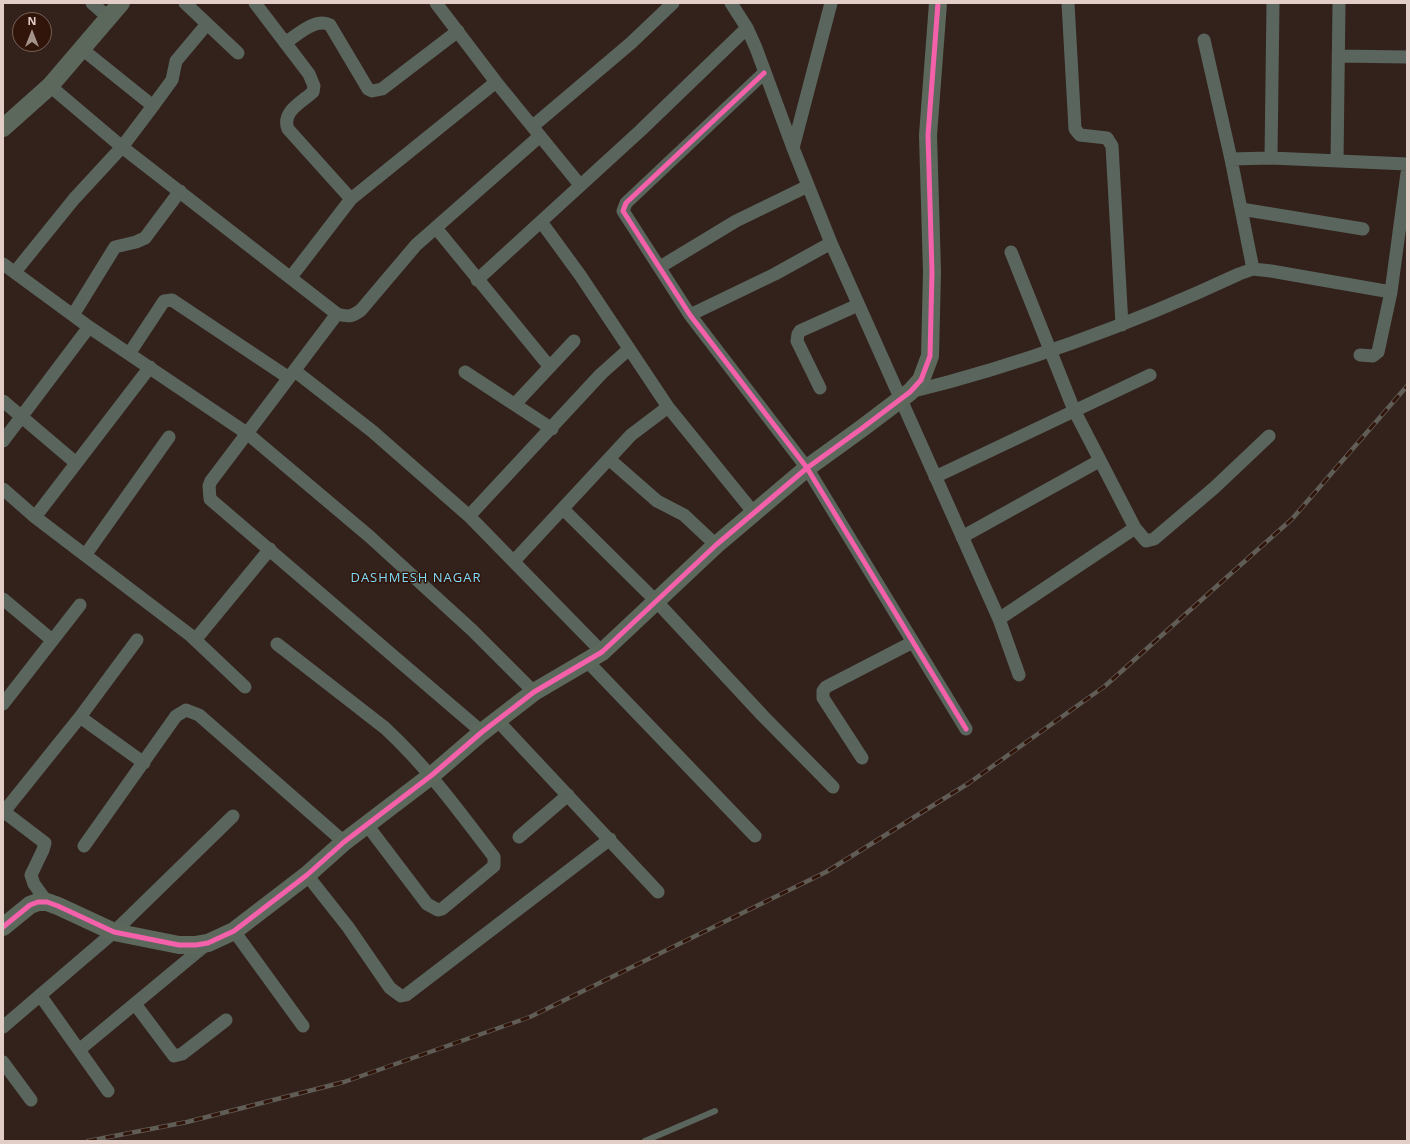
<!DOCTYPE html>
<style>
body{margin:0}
#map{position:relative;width:1410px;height:1144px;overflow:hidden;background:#33221c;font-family:"Open Sans",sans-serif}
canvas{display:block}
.frame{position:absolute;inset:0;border:4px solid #e3cec7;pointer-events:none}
.north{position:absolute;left:12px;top:12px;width:40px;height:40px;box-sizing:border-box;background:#32150a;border:1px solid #795f56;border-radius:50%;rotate:0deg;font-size:11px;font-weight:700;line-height:16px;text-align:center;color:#e3cec7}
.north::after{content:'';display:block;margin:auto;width:14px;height:18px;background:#a5928b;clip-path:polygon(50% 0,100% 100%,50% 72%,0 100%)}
</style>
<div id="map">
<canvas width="1410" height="1144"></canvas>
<div class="frame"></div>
<div class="north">N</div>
</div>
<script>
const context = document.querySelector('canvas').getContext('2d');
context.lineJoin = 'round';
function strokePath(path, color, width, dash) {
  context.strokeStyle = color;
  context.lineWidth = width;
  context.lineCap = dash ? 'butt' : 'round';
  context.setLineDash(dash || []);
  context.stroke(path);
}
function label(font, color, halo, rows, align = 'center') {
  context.font = font + ' "Open Sans",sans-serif';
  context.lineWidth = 3;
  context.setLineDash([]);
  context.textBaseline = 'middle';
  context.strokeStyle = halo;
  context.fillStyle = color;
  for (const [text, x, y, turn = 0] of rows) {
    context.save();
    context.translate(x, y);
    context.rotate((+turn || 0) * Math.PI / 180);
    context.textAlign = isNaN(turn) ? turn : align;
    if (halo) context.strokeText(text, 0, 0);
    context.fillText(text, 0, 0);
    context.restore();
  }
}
const lane = new Path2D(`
 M645 1141 715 1111`);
const street = new Path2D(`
 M92 3 108 17
 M185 3 238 53
 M255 3 309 74 314 86 313 92C302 102 281 112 288 129L351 199
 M436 3 496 82 580 185
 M731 3 747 28 756 48 793 148 831 243 999 619 1019 675
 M1068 3 1075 129 1080 135 1107 138 1112 146 1122 325
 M1204 40 1231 159 1253 269
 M285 43C297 35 316 17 330 25L368 89 372 91 382 89 458 31
 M82 49 153 106
 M1338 56 1407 57
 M764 73 626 203 623 211 690 315 807 468 966 729
 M50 86 122 147 337 314C348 317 352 317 361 310L416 245 540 136
 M533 126 631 43 673 3
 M793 148 831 3
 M1271 158 1273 3
 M1231 159 1271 158 1407 164
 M1337 161 1339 3
 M1241 209 1363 229
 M542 223 580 275 668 407 754 513
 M436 228 549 366
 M1011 252 1074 410 1135 528 1146 541 1154 539 1214 488 1269 436
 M3 264 89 327 248 434 369 536 472 630 534 692
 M660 267 736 221 808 186
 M15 272 74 199 122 147 153 106 172 80 176 61 207 24
 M291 277 351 199 496 82
 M477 280 640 131 747 28
 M337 314 211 481 209 486 210 499 482 732
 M73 315 115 247 136 242 145 238 180 191
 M690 315 775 274 831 243
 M129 354 164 301 172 300 289 378
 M1360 355 1373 356 1378 352 1391 292 1407 173
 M295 371 372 431 469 516 602 652
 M465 372 552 429
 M820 388 797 341 798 334 800 331 858 305
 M910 392C1024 364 1134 323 1239 274L1253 269 1271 271 1391 292
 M3 401 76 463
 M515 404 574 341
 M3 441 89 327
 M609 459 657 501 684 515 716 545
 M935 477 1150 375
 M3 489 35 517 190 635 245 687
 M563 509 657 602 763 716 833 787
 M469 516 601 374 629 349
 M35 517 150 367
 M962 537 1099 461
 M86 554 169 437
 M514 561 631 435 668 407
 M3 599 52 640
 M999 619 1135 528
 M195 640 270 549
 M277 644 385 728C427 767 460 812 494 857V866L442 909 438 910 427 904 367 825
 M587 661 755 836
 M3 704 80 605
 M80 717 144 763
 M497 720 658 892
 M862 758 823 698V691L826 687 913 642
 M3 811 45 843 43 850 31 875 34 884 47 902
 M3 813 80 717 137 640
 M519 837 568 795
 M84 846 176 716 186 710 199 715 344 842
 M307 875 348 927 390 988 401 996 406 995 610 839
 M234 931 303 1026
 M40 995 108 1091
 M135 1004 174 1056 182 1054 226 1020
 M3 1027 114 932 233 816
 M79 1050 208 943
 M3 1062 31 1100`);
const secondary = new Path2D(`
 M3 128 50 86 121 3
 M3 927 30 905 38 902H47L58 906 114 932 179 945H196L208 943 234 931 307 875 344 842 432 775 482 732 534 692 602 652 716 545 807 468 861 429 910 392 921 380 930 356 932 272 928 135 938 3`);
const rail = new Path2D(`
 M88 1141 187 1122 344 1082 530 1017 826 872 969 783 1105 686 1292 519 1407 386`);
const cycleway = new Path2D(`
 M764 73 626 203 623 211 690 315 807 468 966 729
 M3 927 30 905 38 902H47L58 906 114 932 179 945H196L208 943 234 931 307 875 344 842 432 775 482 732 534 692 602 652 716 545 807 468 861 429 910 392 921 380 930 356 932 272 928 135 938 3`);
const neighbourhoodNames = [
 ["DASHMESH NAGAR",416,578]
];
strokePath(lane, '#5a665d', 6);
strokePath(street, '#5a665d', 13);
strokePath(secondary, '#5d685d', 18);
strokePath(rail, '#605c56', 4.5);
strokePath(rail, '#32150a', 3, [9]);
strokePath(cycleway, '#f560ab', 5);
context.letterSpacing = '1px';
label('13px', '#7bdbf9', '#32150a', neighbourhoodNames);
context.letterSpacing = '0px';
</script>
